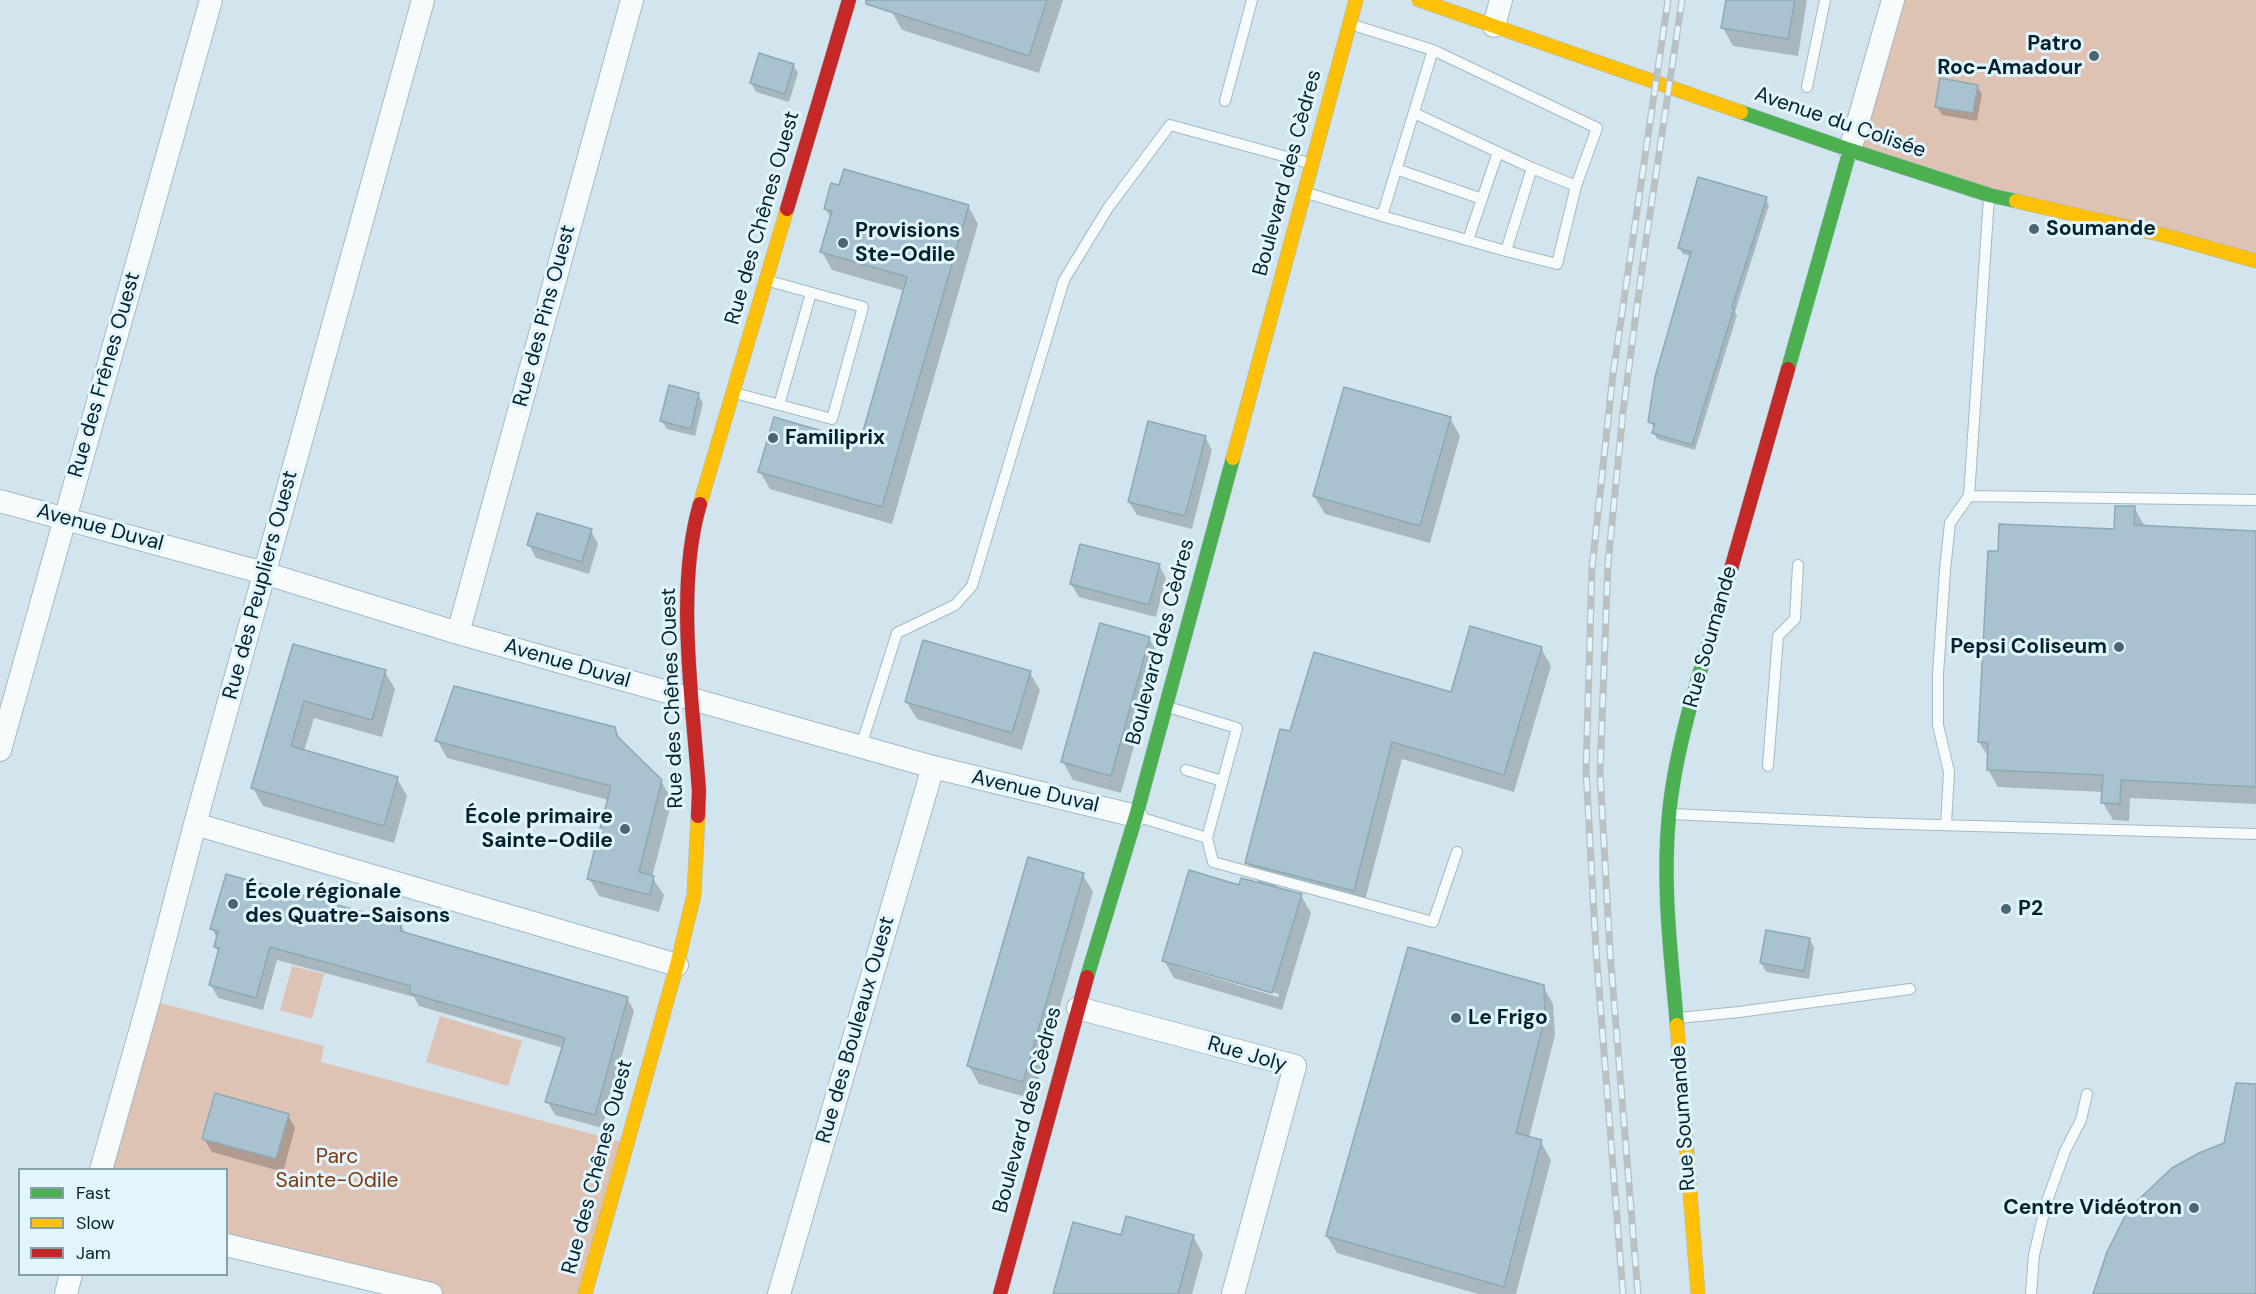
<!DOCTYPE html>
<meta charset="utf-8">
<style>
body{margin:0}
#map{position:relative;width:2256px;height:1294px;overflow:hidden;background:#d2e5ee;font-family:"DM Sans",sans-serif}
canvas{display:block}
.legend{position:absolute;left:18px;top:1168px;width:210px;height:108px;box-sizing:border-box;background:#e2f4fc;border:2px solid #88a0a9;margin:0;padding:8px 10px;list-style:none;font-size:18px;color:#02222d}
.legend li{display:flex;align-items:center;gap:12px;height:30px}
.legend b{width:30px;border:2px solid #88a0a9}
</style>
<div id="map">
<canvas width="2256" height="1294"></canvas>
<ul class="legend">
<li><b style="height:8px;background:#4caf50"></b>Fast</li>
<li><b style="height:8px;background:#ffc107"></b>Slow</li>
<li><b style="height:8px;background:#c62828"></b>Jam</li>
</ul>
</div>
<script>
const context = document.querySelector('canvas').getContext('2d');
context.lineJoin = 'round';
function fillPath(path, color) {
  context.fillStyle = color;
  context.fill(path, 'evenodd');
}
function strokePath(path, color, width, dash) {
  context.strokeStyle = color;
  context.lineWidth = width;
  context.lineCap = dash ? 'butt' : 'round';
  context.setLineDash(dash || []);
  context.stroke(path);
}
function label(font, color, halo, rows, align = 'center') {
  context.font = font + ' "DM Sans",sans-serif';
  context.lineWidth = 6;
  context.setLineDash([]);
  context.textBaseline = 'middle';
  context.strokeStyle = halo;
  context.fillStyle = color;
  for (const [text, x, y, turn = 0] of rows) {
    context.save();
    context.translate(x, y);
    context.rotate((+turn || 0) * Math.PI / 180);
    context.textAlign = isNaN(turn) ? turn : align;
    if (halo) context.strokeText(text, 0, 0);
    context.fillText(text, 0, 0);
    context.restore();
  }
}
const green = new Path2D(`
 M1893 0H2256V265L1850 150Z
 M292 966 324 974 312 1019 280 1010Z
 M149 1000 324 1046 321 1062 626 1143 585 1294H431L227 1245 226 1170H101Z
 M440 1016 522 1041 508 1086 426 1062Z`);
const shadow = new Path2D(`
 M895 0H1063L1039 73 902 30 892 12Z
 M1728 0H1807L1798 56 1733 46 1723 28Z
 M793 65 798 73 789 102 756 92 751 83Z
 M1977 86 1982 94 1977 121 1942 115 1937 107Z
 M1766 199 1769 205 1735 312 1737 315 1695 450 1657 439 1654 433 1655 429 1650 422 1692 256 1683 254 1679 247Z
 M968 206 978 224 892 524 770 489 760 472 861 443 905 291 832 270 822 252 831 219 825 208Z
 M698 394 703 403 695 436 667 429 662 421Z
 M1450 418 1460 436 1430 543 1325 514 1314 496Z
 M1205 437 1212 450 1192 529 1137 515 1129 502Z
 M2134 507 2145 527 2256 532V804L2130 798 2129 821 2113 820 2103 803V792L1998 787 1988 769 1989 758 1979 742 1999 553 2115 531Z
 M591 531 598 544 589 574 536 558 529 545Z
 M1159 565 1166 578 1156 617 1079 597 1071 584Z
 M1149 638 1159 656 1121 793 1073 780 1063 762Z
 M294 646 385 672 395 689 382 737 314 718 304 751 397 778 407 796 394 843 263 806 253 788Z
 M1541 648 1551 666 1514 792 1402 759 1363 908 1276 885 1275 888 1301 895 1311 913 1282 1010 1174 978 1164 960 1240 887 1259 884 1247 863 1291 733 1452 693ZM1176 963 1279 994 1278 997 1176 966Z
 M1030 673 1040 690 1022 750 917 719 906 701Z
 M614 728 624 745 661 781 672 800 652 877 664 895 659 912 599 896 589 878 609 800 447 758 437 740Z
 M1083 875 1093 892 1033 1099 979 1084 969 1066Z
 M401 925 406 934 627 998 634 1011 602 1128 555 1115 547 1101 563 1048 419 1006 414 997 277 960 263 1010 218 998 211 985 219 953 215 946 217 938 212 929Z
 M1810 939 1814 948 1809 979 1766 972 1761 963Z
 M1543 986 1553 1004 1555 1035 1529 1138 1541 1142 1551 1160 1516 1294H1478L1337 1253 1327 1236Z
 M288 1115 295 1128 283 1172 212 1152 204 1139Z
 M1193 1236 1203 1254 1192 1294H1055L1122 1237Z`);
const building = new Path2D(`
 M866 0H1047L1029 56 866 4Z
 M1726 0H1795L1788 39 1721 28Z
 M759 53 794 64 785 94 750 83Z
 M1940 78 1978 85 1973 113 1935 107Z
 M844 169 969 205 882 507 758 472 774 417 860 442 907 277 820 252 832 211 824 209 831 183 839 185Z
 M1698 177 1767 197 1732 307 1734 308 1692 445 1652 433 1655 424 1648 422 1655 377 1691 252 1678 248Z
 M669 385 699 393 691 429 660 421Z
 M1344 387 1451 417 1420 526 1313 496Z
 M1148 421 1206 436 1185 516 1128 502Z
 M2115 506H2135L2134 525 2256 531V787L2121 780 2120 804 2101 803 2103 775 1987 770 1988 743 1978 742 1988 551H1998L1999 524 2114 529Z
 M537 513 592 529 582 562 527 545Z
 M1080 544 1160 564 1149 605 1070 584Z
 M1100 623 1150 637 1111 776 1061 762Z
 M1470 626 1542 647 1504 775 1392 742 1354 891 1245 863 1280 729 1290 731 1314 652 1451 692Z
 M923 640 1031 671 1012 733 905 702Z
 M293 644 386 670 372 720 304 701 291 746 398 777 384 826 251 788Z
 M454 686 615 727 617 736 662 780 639 872 654 876 650 895 587 879 611 786 435 741Z
 M1028 857 1084 873 1023 1082 967 1066Z
 M1189 870 1239 885 1241 878 1302 894 1272 993 1162 961Z
 M226 874 402 923 400 931 628 997 595 1115 545 1102 565 1038 409 993 411 986 270 947 256 998 209 985 219 948 214 947 218 931 210 929Z
 M1766 930 1810 938 1804 971 1760 963Z
 M1408 947 1544 985 1545 1017 1516 1133 1542 1140 1504 1287 1326 1236Z
 M2236 1083 2256 1084V1294H2093L2107 1252 2125 1216 2138 1200 2172 1168 2199 1153 2224 1143Z
 M215 1093 289 1114 276 1159 202 1139Z
 M1126 1216 1194 1235 1178 1294H1053L1073 1222 1121 1235Z`);
const lane = new Path2D(`
 M1353 25 1433 50 1597 128 1576 186
 M1807 87 1825 0
 M1225 101 1252 0
 M1414 113 1532 168 1506 251 1382 216 1433 50
 M1396 169 1482 199
 M1307 193 1382 216
 M1468 240 1498 152
 M1506 251 1557 264 1576 186 1532 168
 M735 393 832 419 863 307 769 281
 M779 405 811 293
 M1969 496 2256 500
 M861 746 897 633 955 605 972 586 1064 280 1108 208 1170 125 1309 163
 M1768 766 1778 636 1795 619 1798 565
 M1186 770 1222 781
 M1672 814 1868 823 2256 834
 M1139 817 1207 838 1237 728 1168 707
 M1946 824 1949 772 1938 725V674L1945 570 1950 523 1969 496 1989 197
 M1207 838 1213 862 1433 922 1457 852
 M1679 1018 1739 1012 1910 989
 M2031 1294 2034 1255 2046 1204 2065 1151 2081 1120 2087 1094`);
const street = new Path2D(`
 M1494 26 1501 0
 M1850 150 1893 0
 M0 501 264 573 458 633 933 767 1136 816
 M458 633 632 0
 M0 750 211 0
 M195 824 677 965
 M1078 1008 1295 1066 1233 1294
 M101 1170 149 1000 195 824 423 0
 M226 1245 431 1294
 M66 1294 71 1274
 M779 1294 933 767`);
const fast = new Path2D(`
 M1741 112 1850 150 1989 195 2016 201
 M1788 369 1850 150
 M1087 977 1136 816 1233 458
 M1677 1025C1671 955 1662 885 1669 815 1676 738 1707 651 1729 576`);
const slow = new Path2D(`
 M1419 0 1741 112
 M2016 201 2167 236 2256 261
 M1233 458 1356 0
 M700 504 787 209
 M1677 1025 1698 1294
 M585 1294 677 965 694 895 698 816`);
const jam = new Path2D(`
 M787 209 849 0
 M1729 576 1788 369
 M698 816 699 791C693 703 675 588 700 504
 M1000 1294 1087 977`);
const rail = new Path2D(`
 M1623 1294 1596 950 1586 770 1592 568 1613 374 1668 0
 M1638 1294 1610 952 1600 772 1608 563 1623 412 1644 254 1682 0`);
const markers = [
 [2094,56,6,"#4b6671"],
 [2034,229,6,"#4b6671"],
 [843,243,6,"#4b6671"],
 [773,438,6,"#4b6671"],
 [2119,647,6,"#4b6671"],
 [625,829,6,"#4b6671"],
 [233,904,6,"#4b6671"],
 [2006,909,6,"#4b6671"],
 [1456,1018,6,"#4b6671"],
 [2194,1208,6,"#4b6671"]
];
const poiNames = [
 ["Patro",2082,44,"right"],
 ["Roc-Amadour",2082,68,"right"],
 ["Soumande",2046,229],
 ["Provisions",855,231],
 ["Ste-Odile",855,255],
 ["Familiprix",785,438],
 ["Pepsi Coliseum",2107,647,"right"],
 ["École primaire",613,817,"right"],
 ["Sainte-Odile",613,841,"right"],
 ["École régionale",245,892],
 ["des Quatre-Saisons",245,916],
 ["P2",2018,909],
 ["Le Frigo",1468,1018],
 ["Centre Vidéotron",2182,1208,"right"]
];
const streetNames = [
 ["Avenue du Colisée",1840,123,19],
 ["Boulevard des Cèdres",1288,173,-75],
 ["Rue des Chênes Ouest",763,218,-74],
 ["Rue des Pins Ouest",545,316,-75],
 ["Rue des Frênes Ouest",105,375,-74],
 ["Avenue Duval",100,528,15],
 ["Rue des Peupliers Ouest",261,585,-75],
 ["Rue Soumande",1711,637,-74],
 ["Boulevard des Cèdres",1161,642,-75],
 ["Avenue Duval",567,664,16],
 ["Rue des Chênes Ouest",673,698,-92],
 ["Avenue Duval",1035,792,13],
 ["Rue des Bouleaux Ouest",856,1030,-74],
 ["Rue Joly",1247,1055,16],
 ["Boulevard des Cèdres",1028,1110,-75],
 ["Rue Soumande",1684,1118,-94],
 ["Rue des Chênes Ouest",598,1167,-75]
];
const parkNames = [
 ["Parc",337,1157],
 ["Sainte-Odile",337,1181]
];
fillPath(green, '#dec2b4');
fillPath(shadow, '#0003');
fillPath(building, '#a8c3cf');
strokePath(building, '#8ca9b4', 1.5);
strokePath(lane, '#9fbbc6', 12);
strokePath(street, '#9fbbc6', 24);
strokePath(fast, '#9fbbc6', 15);
strokePath(slow, '#9fbbc6', 15);
strokePath(jam, '#9fbbc6', 15);
strokePath(lane, '#f8fbfc', 10);
strokePath(street, '#f8fbfc', 22);
strokePath(fast, '#4caf50', 14);
strokePath(slow, '#ffc107', 14);
strokePath(jam, '#c62828', 14);
strokePath(rail, '#bac1c4', 7);
strokePath(rail, '#e2f4fc', 4.5, [14]);
for (const [x, y, r, color] of markers) {
  const dot = new Path2D();
  dot.arc(x, y, r, 0, 2 * Math.PI);
  context.fillStyle = color;
  context.fill(dot);
  strokePath(dot, '#e2f4fc', 2);
}
label('bold 21px', '#02222d', '#e2f4fc', poiNames, 'left');
label('21px', '#02222d', '#e2f4fc', streetNames);
label('21px', '#7d370e', '#e2f4fc', parkNames);
</script>
